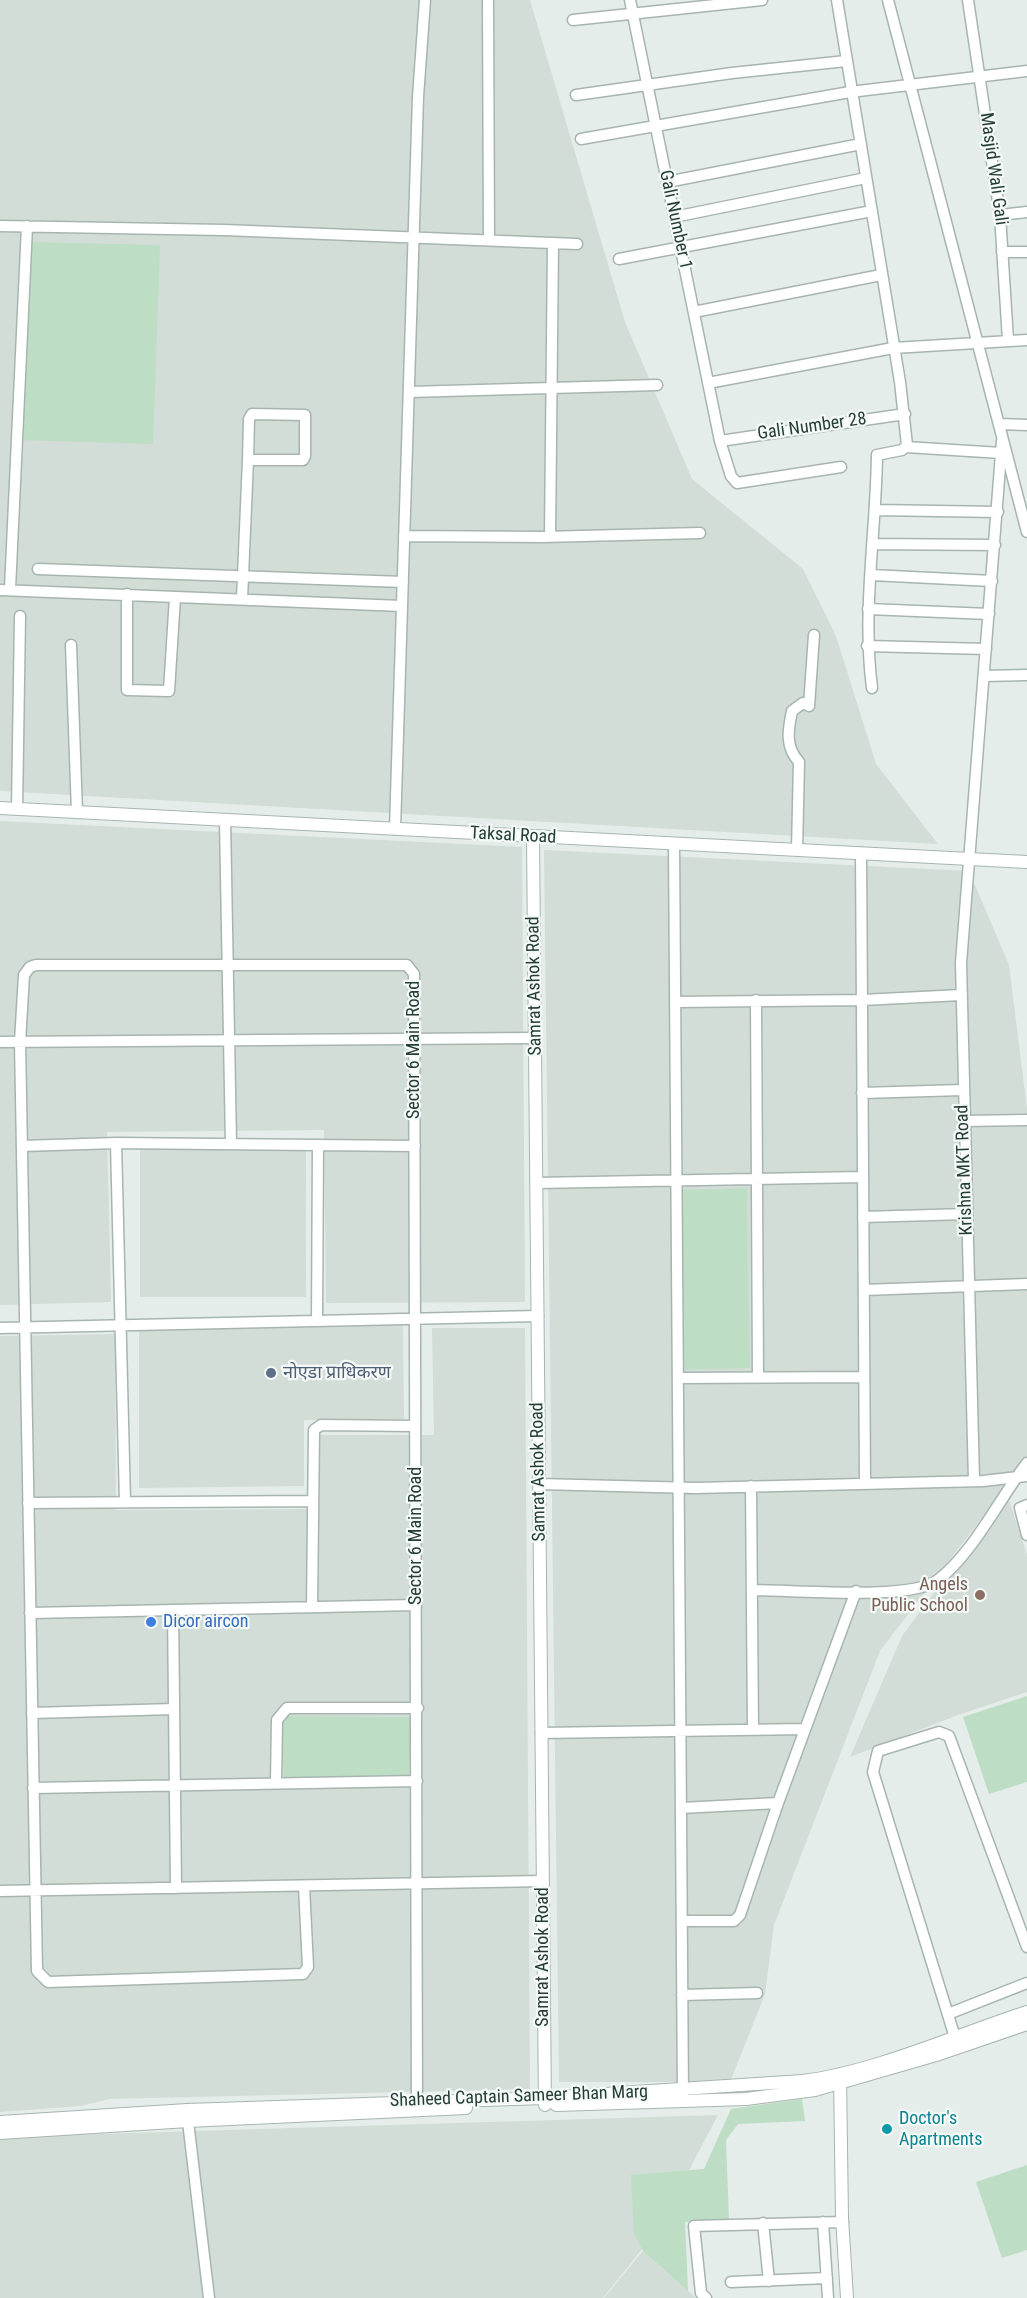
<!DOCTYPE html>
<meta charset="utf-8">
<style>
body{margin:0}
canvas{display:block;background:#e4ede9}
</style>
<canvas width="1027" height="2298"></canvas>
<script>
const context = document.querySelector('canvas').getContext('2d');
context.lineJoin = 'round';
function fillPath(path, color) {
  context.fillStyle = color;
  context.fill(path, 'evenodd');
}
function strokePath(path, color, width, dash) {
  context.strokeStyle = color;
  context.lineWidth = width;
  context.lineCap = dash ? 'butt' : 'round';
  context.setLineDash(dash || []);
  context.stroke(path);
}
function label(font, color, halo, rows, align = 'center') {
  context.font = font + ' "Roboto Condensed","Noto Sans Devanagari",sans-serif';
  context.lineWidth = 4.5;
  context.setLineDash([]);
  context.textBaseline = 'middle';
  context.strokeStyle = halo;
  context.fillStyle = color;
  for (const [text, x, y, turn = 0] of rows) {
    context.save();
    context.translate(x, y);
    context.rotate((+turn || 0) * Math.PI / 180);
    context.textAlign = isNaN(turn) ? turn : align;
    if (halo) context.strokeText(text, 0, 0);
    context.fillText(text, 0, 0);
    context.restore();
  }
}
const built = new Path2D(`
 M0 0H530L625 322 692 479 803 569 836 636 876 764 938 844 0 791Z
 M0 821 522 847 525 1302 326 1303 324 1130 107 1132 111 1302 0 1305Z
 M544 850 969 871 1009 965 1027 1109V1459L880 1651 774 1925 765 1994 730 2082H559Z
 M306 1147V1297H140V1148Z
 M403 1324 404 1419 304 1420V1486L139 1488V1326Z
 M432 1328H525L530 2089 109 2099 81 2106 0 2112V1336L115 1334 116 1510 319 1509 320 1435H434Z
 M1007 1494 1027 1555V1692L958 1715 850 1757 902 1636Z
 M718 2115 658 2229 603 2298H0V2137Z
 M643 2251 696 2298H604Z`);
const green = new Path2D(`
 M27 242 160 245 153 444 21 440Z
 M747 1188 750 1368 679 1370 676 1190Z
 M1027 1696V1782L989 1794 963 1717Z
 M280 1716 411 1717 409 1777 284 1778Z
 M802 2099 805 2121 738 2124 726 2140 729 2220 685 2222 688 2291 643 2251 634 2233 631 2175 704 2169 731 2109Z
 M1027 2165V2250L1002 2258 976 2182Z`);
const minor = new Path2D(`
 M488 0 489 240
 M630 0 720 441 731 476 737 483 841 467
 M837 0 900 382 907 445 902 450 877 455C876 533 862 610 872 688
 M888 0 1027 532
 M968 0 1000 215 1008 340
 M573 20 762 0
 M576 95 732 73 846 61
 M581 139 850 92 1027 71
 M667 182 861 144
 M1000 215 1027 212
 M674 217 866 178
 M0 226 224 230 577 244
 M1002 252H1027
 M619 259 872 211
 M694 312 881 275
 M708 383 893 348 1027 340
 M409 392 657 385
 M999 424 1027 425
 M720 441 905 414
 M906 447 1001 453
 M876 510 998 512
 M404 536 542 537 700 533
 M550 537 553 243
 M872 544 995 545
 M38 569 403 582
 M871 575 992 581
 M10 589 27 226
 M0 590 402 606
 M127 594V690L169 691 175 597
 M242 599 248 460H303L305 456V415L252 414 249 419 248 460
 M868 609 989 614
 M71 645 77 812
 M867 646 986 649
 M984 676 1027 675
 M17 809 20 616
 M225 820 231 1144
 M395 829 418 97 425 0
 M674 844 683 2096
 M797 850 799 762C785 747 788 730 792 711L803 703 809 706 814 635
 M861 853 865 1484
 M756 1000 758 1377
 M675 1002 862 1000 961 995
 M0 1042 535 1038
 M862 1093 962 1090
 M963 1121 1027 1120
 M116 1143 125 1502
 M22 1146 116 1143 415 1146
 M536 1183 863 1177
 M863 1217 967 1214
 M864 1290 1027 1284
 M317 1321 318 1145
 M0 1328 538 1316
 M678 1378 864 1377
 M974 1481 961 963 1002 441
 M539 1484 695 1488 983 1481 1027 1476
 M751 1486 753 1730
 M28 1503 313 1501
 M1027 1505 1020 1508 1027 1535
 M752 1590C791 1590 912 1601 938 1580 974 1552 999 1499 1027 1463
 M312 1607 314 1430 321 1425 415 1426
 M173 1610 176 1888
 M30 1613 416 1605
 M32 1713 174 1709
 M541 1733 805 1729
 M276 1783 277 1720 287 1708H418
 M33 1788 417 1781
 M681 1808 778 1803
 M304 1886 308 1967 303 1974 48 1982 37 1971 20 1042 24 975 30 967 36 965H407L414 974 417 2110
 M0 1891 543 1881
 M682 1921H734L740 1915 778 1803 856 1591
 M682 1995 757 1993
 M948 2014 1027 1983
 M957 2044 873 1772 878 1751 939 1732 949 1736 1027 1947
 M187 2113 209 2298
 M823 2222 828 2298
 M763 2223 769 2281
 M731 2282 827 2278
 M706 2298 701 2293 694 2226 843 2222`);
const tertiary = new Path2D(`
 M0 808 1027 862
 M533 838 545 2105
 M840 2074 842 2218 847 2298
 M556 2105 746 2099 815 2090 936 2055 1027 2024
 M0 2122 187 2110 544 2098 802 2081C872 2073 959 2034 1027 2012
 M0 2133 188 2121 466 2108`);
const markers = [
 [271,1373,6,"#5c6f8a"],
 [980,1595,6,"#8d6e63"],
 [151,1622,6,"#3f7fe0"],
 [887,2129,6,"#0f9aa8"]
];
const streetNames = [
 ["Masjid Wali Gali",993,169,82],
 ["Gali Number 1",675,220,78],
 ["Gali Number 28",812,427,-8],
 ["Taksal Road",513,836,3],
 ["Samrat Ashok Road",535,986,-91],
 ["Sector 6 Main Road",414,1050,-90],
 ["Krishna MKT Road",965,1170,-92],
 ["Samrat Ashok Road",539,1472,-91],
 ["Sector 6 Main Road",416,1536,-90],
 ["Samrat Ashok Road",543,1957,-90],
 ["Shaheed Captain Sameer Bhan Marg",519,2097,-2]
];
const serviceNames = [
 ["नोएडा प्राधिकरण",283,1373]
];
const educationNames = [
 ["Angels",968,1585],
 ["Public School",968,1606]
];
const shopNames = [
 ["Dicor aircon",163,1622]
];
const cultureNames = [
 ["Doctor's",899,2119],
 ["Apartments",899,2140]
];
fillPath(built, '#d2ddd7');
fillPath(green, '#beddc5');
strokePath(minor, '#a7b5b0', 13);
strokePath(tertiary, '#a7b5b0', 14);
strokePath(minor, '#fff', 10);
strokePath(tertiary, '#fff', 12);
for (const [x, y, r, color] of markers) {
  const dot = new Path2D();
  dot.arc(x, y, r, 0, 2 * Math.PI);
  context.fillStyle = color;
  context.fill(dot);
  strokePath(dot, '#f5f9f7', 2);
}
label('18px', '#243e36', '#f5f9f7', streetNames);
label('18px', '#4e5e75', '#f5f9f7', serviceNames, 'left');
label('18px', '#785e54', '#f5f9f7', educationNames, 'right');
label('18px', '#366cbe', '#f5f9f7', shopNames, 'left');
label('18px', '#0d838f', '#f5f9f7', cultureNames, 'left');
</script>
